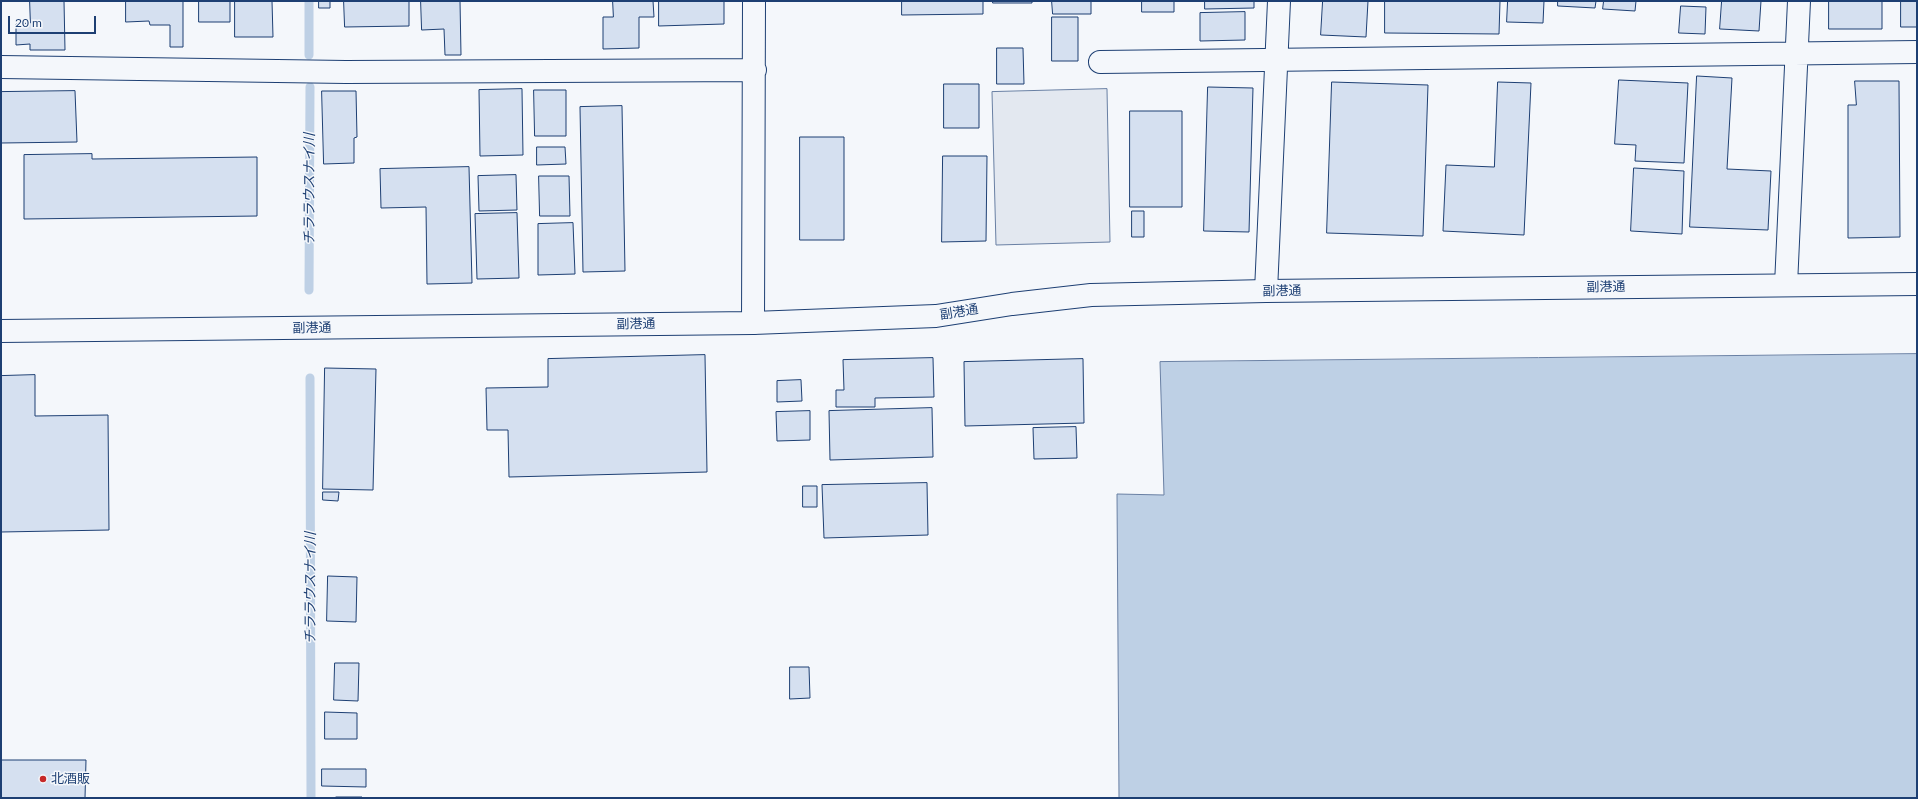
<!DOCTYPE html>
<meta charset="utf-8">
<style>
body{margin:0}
#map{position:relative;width:1918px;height:799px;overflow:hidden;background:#f4f7fb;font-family:Lato,sans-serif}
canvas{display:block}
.frame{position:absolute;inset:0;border:2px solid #1d3f73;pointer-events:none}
.scale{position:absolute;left:8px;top:16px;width:88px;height:18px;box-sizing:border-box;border:2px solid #1d3f73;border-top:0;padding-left:5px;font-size:12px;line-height:14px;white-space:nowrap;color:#1d3f73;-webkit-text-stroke:3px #f4f7fb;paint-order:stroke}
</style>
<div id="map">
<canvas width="1918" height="799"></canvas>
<div class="frame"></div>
<div class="scale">20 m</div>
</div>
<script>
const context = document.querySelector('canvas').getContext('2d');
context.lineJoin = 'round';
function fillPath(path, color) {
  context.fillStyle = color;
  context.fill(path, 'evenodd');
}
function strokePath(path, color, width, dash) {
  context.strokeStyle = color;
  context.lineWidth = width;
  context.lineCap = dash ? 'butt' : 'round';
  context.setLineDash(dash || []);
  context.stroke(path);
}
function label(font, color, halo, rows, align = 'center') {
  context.font = font + ' Lato,"Noto Sans JP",sans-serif';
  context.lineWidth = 3;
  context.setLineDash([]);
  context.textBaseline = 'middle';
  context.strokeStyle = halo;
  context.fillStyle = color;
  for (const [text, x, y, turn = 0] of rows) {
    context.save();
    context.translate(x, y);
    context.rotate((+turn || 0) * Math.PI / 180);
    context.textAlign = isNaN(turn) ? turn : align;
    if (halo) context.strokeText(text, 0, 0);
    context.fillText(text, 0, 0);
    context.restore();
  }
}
const parking = new Path2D(`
 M1107 89 1110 242 996 245 992 92Z`);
const water = new Path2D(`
 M1917 354V798H1119L1117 494 1164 495 1160 362Z`);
const stream = new Path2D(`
 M309 1V55
 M309 290 310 87
 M310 378 311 798`);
const building = new Path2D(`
 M30 1H64L65 50H30V44L16 45V24L30 23Z
 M126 1H183V47H170V25H150L149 21 126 22Z
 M199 1H230V22H199Z
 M235 1H272L273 37H235Z
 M319 1H330V8H319Z
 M344 1H409V26L345 27Z
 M421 1H460L461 55H445L444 29 422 30Z
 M613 1H653L654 17H639V48L603 49V17H613Z
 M659 1H724V24L659 26Z
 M902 1H983V14L902 15Z
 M993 1H1032V3H993Z
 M1052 1H1091V14H1053Z
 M1142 1H1174V12H1142Z
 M1205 1H1254V8L1205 9Z
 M1323 1H1368L1366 37 1321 35Z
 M1385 1H1500L1499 34 1385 33Z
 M1508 1H1544L1543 23 1507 22Z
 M1558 1H1596L1595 8 1558 6Z
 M1604 1H1636L1635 11 1603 9Z
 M1722 1H1761L1759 31 1720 29Z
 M1829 1H1882V29H1829Z
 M1901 1H1917V27H1901Z
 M1681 6 1706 7 1705 34 1679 33Z
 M1245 12V40L1200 41V13Z
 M1052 17H1078V61H1052Z
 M997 48H1023L1024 84H997Z
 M1697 76 1732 78 1727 169 1771 171 1768 230 1690 227Z
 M1619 80 1688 83 1684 163 1635 161 1636 145 1615 144Z
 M1855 81H1899L1900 237 1848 238V105H1856Z
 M1332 82 1428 85 1423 236 1327 233Z
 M1498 82 1531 83 1524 235 1443 231 1446 165 1494 167Z
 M944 84H979V128H944Z
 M1208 87 1253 88 1249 232 1204 231Z
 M522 89 523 155 480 156 479 90Z
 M534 90H566V136H535Z
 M75 91 77 142 1 143V92Z
 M322 91H356L357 137 354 138V163L324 164Z
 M622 106 625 271 583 272 580 107Z
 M1130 111H1182V207H1130Z
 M800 137H844V240H800Z
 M537 147H565L566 164 537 165Z
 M92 154V159L257 157V216L24 219V155Z
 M943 156H987L986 241 942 242Z
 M469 167 472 283 427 284 426 207 381 208 380 169Z
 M1634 168 1684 171 1682 234 1631 231Z
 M516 175 517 210 479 211 478 176Z
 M539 176H569L570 216H540Z
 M1132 211H1144V237H1132Z
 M517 213 519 278 477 279 475 214Z
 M573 223 575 274 538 275V224Z
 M705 355 707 472 509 477 508 430H487L486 388 548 387V359Z
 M933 358 934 397 875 398V407H836V390H844L843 360Z
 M1083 359 1084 423 965 426 964 362Z
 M325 368 376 369 373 490 323 489Z
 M35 375V416L108 415 109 530 1 532V376Z
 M801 380 802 401 777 402V381Z
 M932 408 933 457 830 460 829 411Z
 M810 411V440L777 441 776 412Z
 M1076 427 1077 458 1034 459 1033 428Z
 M927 483 928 535 824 538 822 485Z
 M803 486H817V507H803Z
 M323 492H339L338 501 323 500Z
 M328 576 357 577 356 622 327 621Z
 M335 663H359L358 701 334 700Z
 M790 667H809L810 698 790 699Z
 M325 712 357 713V739H325Z
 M1 760H86L85 798H1Z
 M322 769H366V787L322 786Z
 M336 797H362V798H336Z`);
const minor = new Path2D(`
 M1100 62 1917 52
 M1 67 346 72 755 70
 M1786 285 1799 1
 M1266 291 1279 1
 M753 323 754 1`);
const tertiary = new Path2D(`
 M1 331 753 323 936 316 1012 304 1091 295 1266 291 1917 284`);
const markers = [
 [43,779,4,"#c62828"]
];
const streetNames = [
 ["副港通",1606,287,-1],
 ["副港通",1282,291,-1],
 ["副港通",959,312,-9],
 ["副港通",636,324,-1],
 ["副港通",312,328,-1]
];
const poiNames = [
 ["北酒販",51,779]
];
const waterNames = [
 ["チララウスナイ川",309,189,-90],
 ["チララウスナイ川",310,588,-90]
];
fillPath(parking, '#e3e8f0');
strokePath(parking, '#687fa3', 1);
fillPath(water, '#bed0e5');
strokePath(water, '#687fa3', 1);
strokePath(stream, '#bed0e5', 9);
fillPath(building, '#d5e0f0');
strokePath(building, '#1d3f73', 1);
strokePath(minor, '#1d3f73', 24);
strokePath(tertiary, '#1d3f73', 24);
strokePath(minor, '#f4f7fb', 22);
strokePath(tertiary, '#f4f7fb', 22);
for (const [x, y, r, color] of markers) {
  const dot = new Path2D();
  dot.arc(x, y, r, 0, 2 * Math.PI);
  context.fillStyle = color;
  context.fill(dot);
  strokePath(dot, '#f4f7fb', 1.5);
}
label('13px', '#1d3f73', '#f4f7fb', streetNames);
label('13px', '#1d3f73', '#f4f7fb', poiNames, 'left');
label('italic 14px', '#1d3f73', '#f4f7fb', waterNames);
</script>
